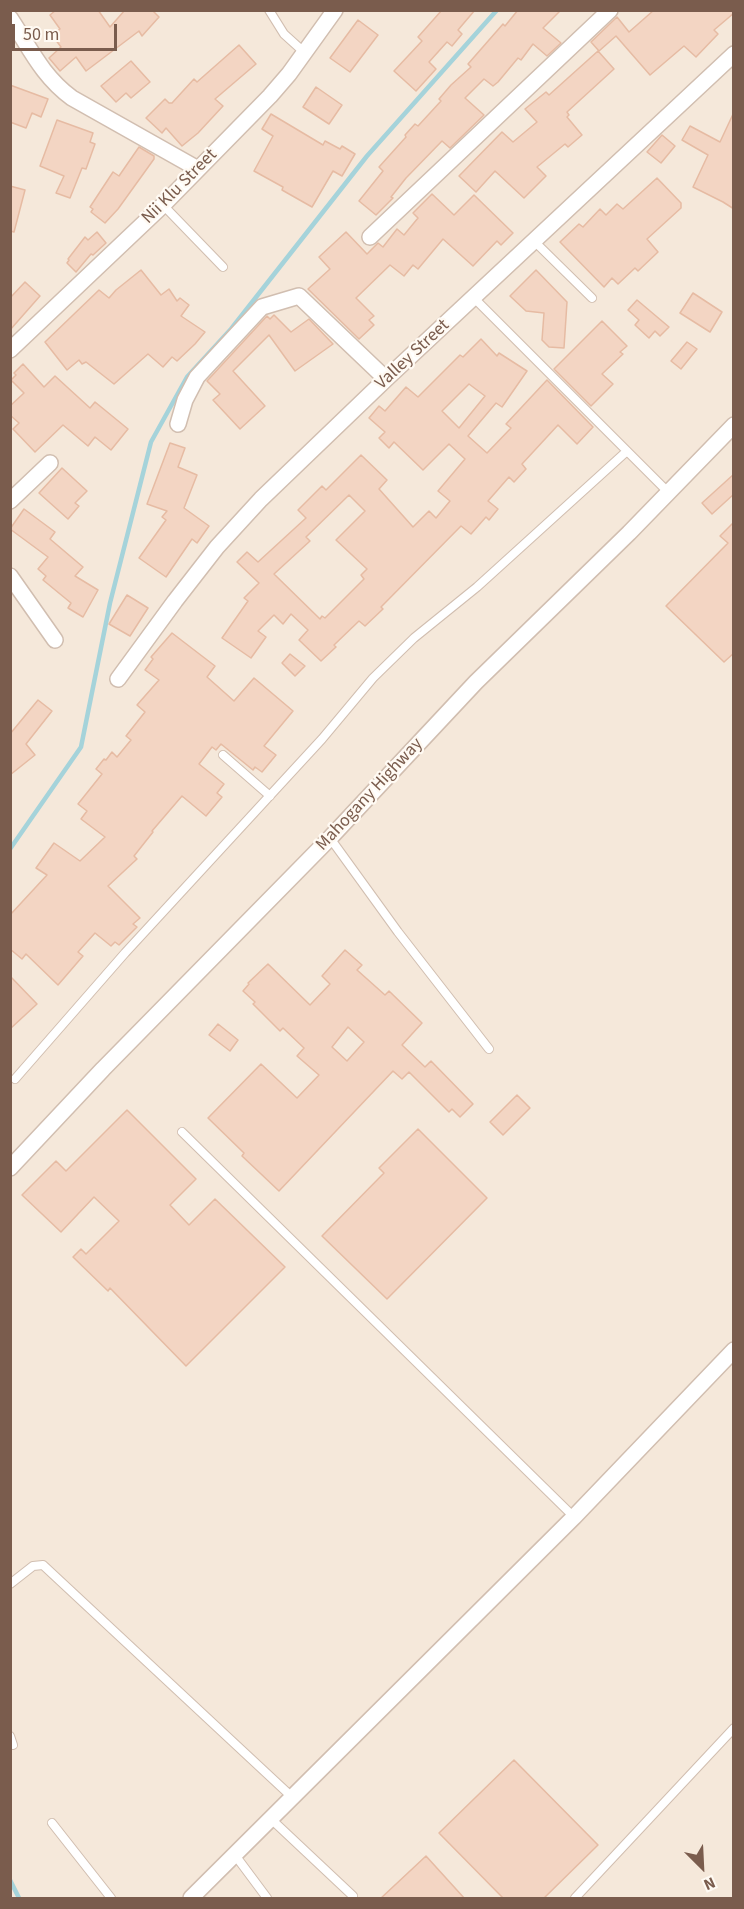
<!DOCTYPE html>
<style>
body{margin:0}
#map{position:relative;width:744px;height:1909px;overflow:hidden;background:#fdf6ec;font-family:"Source Sans 3",sans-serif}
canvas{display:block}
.frame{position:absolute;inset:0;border:12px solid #7a5c4d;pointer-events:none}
.north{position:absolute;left:672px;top:1837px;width:60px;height:60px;-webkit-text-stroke:4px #fffaf3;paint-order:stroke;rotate:156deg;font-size:16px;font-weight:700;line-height:24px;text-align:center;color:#7a5c4d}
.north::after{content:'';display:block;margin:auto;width:21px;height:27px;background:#7a5c4d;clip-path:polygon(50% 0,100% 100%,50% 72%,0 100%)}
.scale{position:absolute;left:12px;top:24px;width:105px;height:27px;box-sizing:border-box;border:3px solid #7a5c4d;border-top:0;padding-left:8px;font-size:18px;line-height:21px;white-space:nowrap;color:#7a5c4d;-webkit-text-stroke:4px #fffaf3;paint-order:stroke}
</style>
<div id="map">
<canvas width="744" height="1909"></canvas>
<div class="frame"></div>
<div class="north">N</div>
<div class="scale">50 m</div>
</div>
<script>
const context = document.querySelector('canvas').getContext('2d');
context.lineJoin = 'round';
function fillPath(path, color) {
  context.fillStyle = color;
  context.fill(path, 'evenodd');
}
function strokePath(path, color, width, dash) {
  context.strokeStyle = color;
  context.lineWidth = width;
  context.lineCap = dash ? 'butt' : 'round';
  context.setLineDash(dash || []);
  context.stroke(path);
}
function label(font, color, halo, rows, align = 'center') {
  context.font = font + ' "Source Sans 3",sans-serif';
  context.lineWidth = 4.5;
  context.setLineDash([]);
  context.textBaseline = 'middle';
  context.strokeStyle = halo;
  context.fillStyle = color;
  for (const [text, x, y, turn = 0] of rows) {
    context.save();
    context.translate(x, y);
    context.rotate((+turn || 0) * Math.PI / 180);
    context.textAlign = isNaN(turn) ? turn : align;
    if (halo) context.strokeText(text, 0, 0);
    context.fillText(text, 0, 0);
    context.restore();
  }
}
const residential = new Path2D(`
 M11 11H733V1898H11Z`);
const stream = new Path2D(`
 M10 849 81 747 110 603 151 442 187 377 231 329 367 156 497 10
 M10 1880 19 1898`);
const building = new Path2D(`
 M56 10H98L110 27 125 10H152L159 17 142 36 139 31 86 71 76 57 60 71 49 58 61 47 52 35 60 29 50 15Z
 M442 10H475L458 30 462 34 452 46 447 42 429 62 436 69 416 91 394 71 422 41 418 37Z
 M518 10H561L543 28 561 43 547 56 533 44 521 60 518 58 498 82 493 86 484 79 465 98 484 115 450 148 442 141 406 178 391 197 393 198 376 215 359 201 383 171 379 167 406 137 405 135 415 124 418 126 441 101 439 99 451 85 471 67 468 64 503 24 505 26Z
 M654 10H734V13L714 30 718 34 696 57 684 46 650 75 616 36 599 51 591 42 617 17 629 32Z
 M358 20 378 35 350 72 330 58Z
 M239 45 256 64 215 99 223 106 198 133 182 146 166 128 162 133 146 118 165 99 169 103H172L194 79 197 82Z
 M598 51 614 69 567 112 569 115 567 117 582 135 568 147 565 144 537 167 546 176 524 198 495 171 476 192 459 176 502 132 513 142 537 122 525 109 546 92 549 95Z
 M131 61 150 82 131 98 126 93 116 102 101 86Z
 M10 85 48 99 41 117 32 113 26 128 10 122Z
 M316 87 342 105 329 124 303 107Z
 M734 112V209L723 202 693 187 708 155 682 140 690 126 720 142Z
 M271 114 323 145 325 141 340 149 342 146 355 154 342 176 333 171 312 207 282 190 283 187 254 171 273 136 262 129Z
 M57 120 93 133 90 142 95 144 86 169 82 168 70 198 56 193 64 176 40 166Z
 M662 135 675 146 661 163 647 152Z
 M139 147 154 156V159L118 209 105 223 91 212 93 209 90 207 113 172 119 176Z
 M657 178 681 203V208L647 239 658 252 638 271 635 268 618 284 612 278 604 287 560 242 579 224 583 227 600 209 606 215 617 204 623 209Z
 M10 186 25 190 14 232 10 231Z
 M432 194 454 215 474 195 513 233 501 245 497 241 473 266 443 239 418 269 413 265 404 276 390 265 356 298 374 316 369 320 374 325 359 339 308 289 330 269 319 257 346 232 367 254 378 243 383 247 397 229 404 235 418 218 413 213Z
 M97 232 106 243 93 255 91 254 76 272 67 263 69 260 68 259 85 237 88 240Z
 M141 270 161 295 169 289 177 301 180 298 189 305 181 316 205 332 195 344 177 361 172 357 163 367 148 354 114 384 86 362 82 364 79 360 67 370 45 342 99 290 109 298 116 290Z
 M536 270 567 302 564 348 549 347 542 340 544 313 526 311 510 296Z
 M25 282 40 296 10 330V298Z
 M693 293 722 312 710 332 680 313Z
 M637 300 669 327 660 336 655 331 649 338 635 325 639 320 628 310Z
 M274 315 291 332 309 319 333 344 295 371 269 335 233 371 265 406 240 429 213 400 220 394 207 381 267 316 270 319Z
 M602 321 627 346 620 352 623 354 602 374 613 384 591 406 554 369Z
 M481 339 497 356 499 353 527 371 502 407 496 403 468 436 487 453 511 428 506 424 547 380 593 427 577 444 558 425 522 464 526 469 514 482 509 477 488 501 498 509 489 520 486 517 471 534 461 526 381 607 383 609 365 626 359 621 334 645 336 647 321 661 299 640 308 630 291 614 283 624 274 615 258 631 266 637 251 658 222 638 248 601 244 598 259 583 237 562 247 552 258 562 306 518 298 510 322 486 326 490 361 455 387 480 379 489 413 527 429 511 436 518 450 501 438 491 465 459 449 444 423 470 394 442 389 448 379 438 385 432 369 418 379 406 385 411 406 387 418 397 460 355 463 357ZM469 384 485 396 459 428 442 411ZM349 495 365 511 336 540 367 569 361 575 364 579 325 618 322 616 320 619 274 574 310 541 306 537Z
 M687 342 697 349 681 369 671 361Z
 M23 364 44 387 55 376 90 408 95 402 128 429 111 450 95 437 88 446 63 425 35 452 13 429 19 423 10 415V406L24 393 11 380 16 375 14 373Z
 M170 443 185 448 178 467 197 475 184 508 209 526 197 543 192 539 166 577 139 558 166 520 162 517 167 511 147 504Z
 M62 468 87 491 75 503 79 506 68 519 39 493Z
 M734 474V494L712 514 702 503Z
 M24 509 55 532 50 539 83 567 75 576 98 590 83 617 68 608 71 603 43 580 46 576 38 569 48 557 10 529Z
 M734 522V653L724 662 666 606 728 543 720 536Z
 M127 595 148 608 130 636 109 624Z
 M172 633 215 666 207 677 234 701 254 678 293 711 264 746 276 755 262 772 255 767 253 770 221 744 216 750 212 747 199 764 224 784 217 793 222 797 206 816 182 796 152 831 153 832 134 856 137 859 108 886 140 918 133 924 137 927 119 945 115 942 111 946 95 933 78 952 83 956 58 985 26 954 22 959 10 949V915L47 875 36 868 54 843 80 861 105 837 81 819 87 811 78 804 102 774 96 769 104 759 106 760 112 752 117 757 131 740 126 736 145 712 137 705 159 680 145 670 153 659 151 657Z
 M290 654 305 666 295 676 282 663Z
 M38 700 52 711 26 744 35 755 10 775V734Z
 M345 950 362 965 357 970 385 995 389 991 422 1023 402 1045 425 1067 431 1061 473 1104 460 1117 452 1109 449 1112 409 1072 402 1079 393 1071 279 1191 242 1156 244 1153 208 1118 261 1064 297 1098 319 1075 297 1056 304 1048 283 1028 280 1031 253 1004 255 1002 243 991 249 984 248 983 268 964 310 1005 330 984 322 976ZM348 1027 364 1042 347 1061 332 1047Z
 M10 976 37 1004 10 1029Z
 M218 1024 238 1040 230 1051 209 1035Z
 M517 1095 530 1108 503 1135 490 1122Z
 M127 1110 196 1179 170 1205 189 1225 215 1199 285 1267 186 1366 110 1288 108 1291 73 1257 81 1249 86 1254 119 1221 94 1197 61 1232 22 1195 56 1161 66 1171Z
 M418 1129 487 1198 387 1299 322 1236 384 1173 379 1168Z
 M514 1760 598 1845 543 1899H504L439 1833Z
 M426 1856 465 1899H380Z`);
const lane = new Path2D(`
 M269 10 284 34 305 53
 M163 205 223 267
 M534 241 592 298
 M474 298 669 493
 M223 755 270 796
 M330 838 398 932 489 1049
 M15 1079 125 953 322 739 373 678 414 638 477 587 627 451
 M182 1132 574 1517
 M10 1584 33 1566 43 1565 292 1797
 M10 1736 13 1745
 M270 1818 353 1896
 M52 1823 111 1898
 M235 1855 267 1898
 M575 1898 734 1728`);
const street = new Path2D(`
 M10 18C30 48 42 76 72 98L198 169
 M370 237 610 10
 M10 350 163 205 270 96 289 74 335 10
 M178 424 185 400 197 377 262 307 299 296 386 379
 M10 501 50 463
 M10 576 55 640
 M118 679 175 601 217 547 261 499 386 379 734 54
 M10 1168 103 1069 330 838 476 682 629 533 734 425
 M191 1898 574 1517 734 1350`);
const streetNames = [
 ["Nii Klu Street",180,187,-45],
 ["Valley Street",413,355,-43],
 ["Mahogany Highway",370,795,-47]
];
fillPath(residential, '#f5e8da');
strokePath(stream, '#a5d3da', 4.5);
fillPath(building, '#f3d5c3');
strokePath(building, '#e6bba3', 1.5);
strokePath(lane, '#d1beb0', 10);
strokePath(street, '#d1beb0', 18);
strokePath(lane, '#fff', 8);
strokePath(street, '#fff', 15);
label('18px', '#7a5c4d', '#fffaf3', streetNames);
</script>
